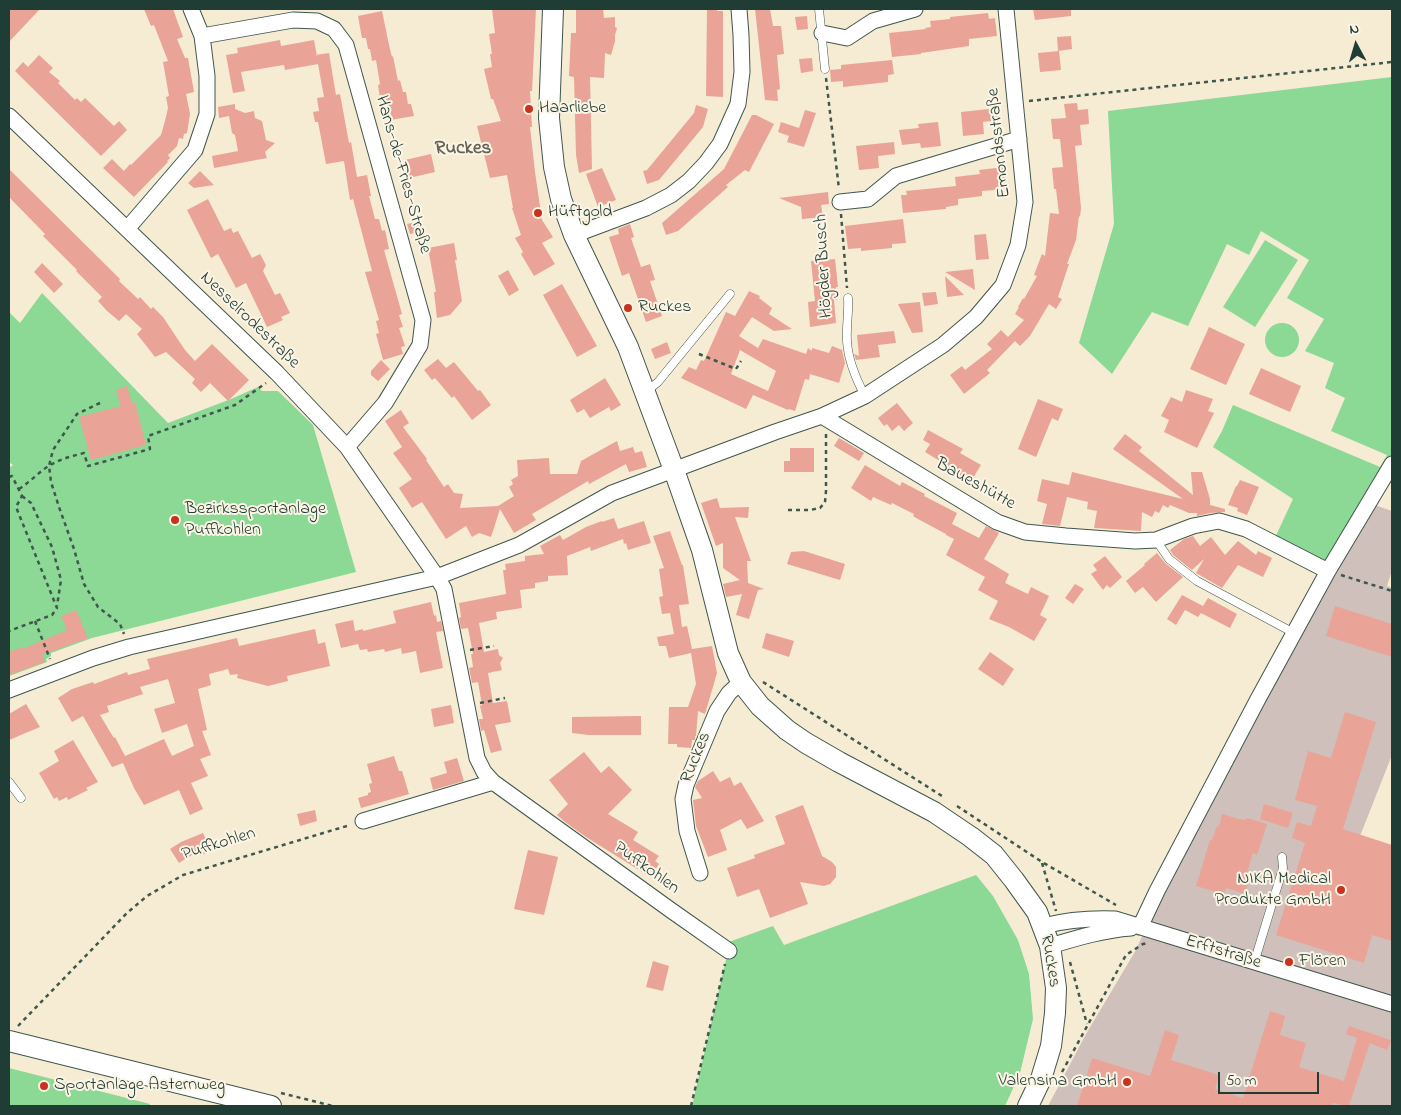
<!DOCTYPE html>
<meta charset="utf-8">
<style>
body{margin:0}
#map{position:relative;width:1401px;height:1115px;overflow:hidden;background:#f6ebd3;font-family:"Indie Flower",sans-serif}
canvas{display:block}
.frame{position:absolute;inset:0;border:10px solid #1f3d34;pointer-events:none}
.north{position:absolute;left:1331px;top:20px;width:50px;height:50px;-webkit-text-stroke:4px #fcf5e5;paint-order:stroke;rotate:354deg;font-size:14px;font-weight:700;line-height:20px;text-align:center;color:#1f3d34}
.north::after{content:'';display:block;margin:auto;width:18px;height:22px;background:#1f3d34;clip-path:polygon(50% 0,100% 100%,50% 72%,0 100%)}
.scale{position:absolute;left:1218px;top:1072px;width:101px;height:22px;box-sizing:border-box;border:2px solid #1f3d34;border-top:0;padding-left:6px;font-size:15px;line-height:18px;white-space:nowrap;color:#1f3d34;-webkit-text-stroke:4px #fcf5e5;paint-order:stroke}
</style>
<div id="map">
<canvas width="1401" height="1115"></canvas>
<div class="frame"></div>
<div class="north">N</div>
<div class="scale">50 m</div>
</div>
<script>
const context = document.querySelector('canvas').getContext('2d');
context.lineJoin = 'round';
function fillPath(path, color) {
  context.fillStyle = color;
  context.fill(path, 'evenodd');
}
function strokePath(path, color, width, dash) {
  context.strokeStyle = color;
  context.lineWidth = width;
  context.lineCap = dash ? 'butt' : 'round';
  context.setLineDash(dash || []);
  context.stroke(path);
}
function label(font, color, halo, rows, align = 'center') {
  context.font = font + ' "Indie Flower",sans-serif';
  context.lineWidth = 4;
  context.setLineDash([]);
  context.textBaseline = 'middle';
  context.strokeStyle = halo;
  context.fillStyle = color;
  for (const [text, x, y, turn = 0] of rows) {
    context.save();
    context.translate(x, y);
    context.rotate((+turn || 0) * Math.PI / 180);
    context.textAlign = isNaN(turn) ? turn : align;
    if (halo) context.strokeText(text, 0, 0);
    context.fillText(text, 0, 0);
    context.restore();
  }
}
const industrial = new Path2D(`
 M1369 503 1392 511V570L1387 586 1392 588V755L1360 836 1392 848V1106H1048L1086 1034 1136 950 1166 882Z`);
const green = new Path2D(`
 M1392 77V466L1328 571 1273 542 1293 499 1213 447 1222 431 1233 405 1380 467 1387 455 1331 431 1345 398 1325 388 1334 363 1305 351 1324 319 1287 298 1309 260 1261 231 1249 255 1227 244 1188 326 1152 312 1112 374 1079 343 1114 224 1108 111Z
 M1265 240 1298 260 1255 327 1223 307Z
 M42 293 168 423 231 399 258 387 262 391H278L313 425 356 572 92 638 51 653V656L46 659 47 662 9 676V468L13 465 9 462V312L20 323Z
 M1265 340a17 17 0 1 1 34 0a17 17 0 1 1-34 0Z
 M976 875 993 896 1018 940 1029 974 1033 1019 1020 1073 1005 1106H692L728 951 726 943 773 926 784 945Z
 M9 1068 150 1104 149 1106H9Z`);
const building = new Path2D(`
 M9 9H40L9 42Z
 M144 9H173L183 37 177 39 185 58H188L194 92 186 94 190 114 187 133 184 134 183 139 179 138 177 146 168 155 170 158 167 161 168 162 134 197 103 168 112 159 124 171 130 164 131 165 161 135 165 121 168 108 166 97 169 96 163 62 168 61 154 25 151 26Z
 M492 9H536L532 91H530L532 127H530L535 172 542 220 553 237 542 243 555 264 534 276 521 254 523 252 515 238 521 235 512 208H513L507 175 490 178 477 126 501 121 493 99H491L484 69 492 67 490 54H492L489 34 495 33Z
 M576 9H603L604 18 615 17V27L617 28 615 35V41L611 55 605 53 604 78 590 77 592 169 579 173 576 155 574 77 569 76 571 33H576Z
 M707 9H717V11H723V97L706 96Z
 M755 9H770L773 26H781L784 54 777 55 780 89 777 90 778 101 765 100Z
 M1033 9H1071V16L1035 20Z
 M382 11 389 45 392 57 393 56 398 81 400 80 403 92H406L408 104H411L414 116 390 120 385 97 380 98 378 85 380 84 376 60 372 61 370 49H368L366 38H362L358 16Z
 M988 13 989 19 995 18 997 36 969 39V46L921 53V54L892 57 889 33 926 29 925 28 931 27 930 21 950 19V17Z
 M807 16 808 29 797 30 795 17Z
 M1071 36 1072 49 1058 51 1057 37Z
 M280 40 281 46 314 40 317 56 316 55 329 53 336 95 340 94 349 143 351 142 357 177 367 175 371 196H369L375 219H379L382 231 385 230 389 249 384 250 402 314 399 315 403 327 399 328 405 346 401 347 403 354 383 360 376 334 379 333 376 321 379 320 365 272 372 271 353 199 350 200 344 161 326 164 318 122H315L313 112 319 111 317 98 324 97 318 64 285 70 284 65 241 72 245 91 233 93 226 55 238 53 237 48Z
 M1059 51 1061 70 1040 72 1038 53Z
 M39 55 53 68 49 72 60 81 58 83 75 100 77 98 81 102 85 98 114 126 119 121 127 130 101 156 15 71 23 62 28 67Z
 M812 58 813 71 801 73 799 59Z
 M892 60 894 74 888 75V82L843 87V81L831 82 830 70 841 69V65Z
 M1077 103 1078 110 1088 109 1089 124 1080 125 1082 145 1075 146 1081 208 1080 217 1079 216 1076 240 1067 264H1069L1058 297 1062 299 1056 309 1049 304 1030 336 1020 346 1015 341 987 370 990 373 964 394 950 375 962 366 965 370 992 349 987 344 1001 330 1008 337 1024 320 1015 314 1019 307H1018L1023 298 1024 299 1037 276 1034 275 1042 254 1045 256 1050 213 1059 214 1056 189H1054L1052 168 1063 167 1060 139H1053L1051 119 1066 118 1064 104Z
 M235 104V109L245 113 254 111 255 118 262 121 266 140 275 143 265 152 267 158 214 168 212 156 238 151 235 135 232 133 229 116 219 118 218 107Z
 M696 105 708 109 703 127 659 180 647 184 643 171 647 170 694 113Z
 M998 108 999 120 983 122 984 134 963 136 961 112Z
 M805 110 816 113 804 147 787 142 789 136 778 132 781 122 799 128Z
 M752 115H756L774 124 749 172 745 170 726 185 728 187 678 231 666 235 662 223 724 169Z
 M938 122 941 146 921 148 920 143 902 145 899 130 919 128 918 124Z
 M894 142 895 154 878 156 879 168 859 170 856 146Z
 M431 154 435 172 409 178 405 160Z
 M1004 167 1006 189 982 191V196L958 199V205L946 207V209L903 213 901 195H907L906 191 956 186 955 177 980 174 979 170Z
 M602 168 616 200 598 207 586 174Z
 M9 169 120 279 119 281 138 299 140 297 151 309 153 307 163 317 185 350 195 361 212 344 249 380 228 401 210 383 201 392 192 383 195 379 166 352 155 357 137 334 142 329 126 314 119 321 107 311 98 301 102 297 76 271 77 270 43 236 45 234 9 197Z
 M200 171 214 185 194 188 188 183Z
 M828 192 829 204 821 205 823 217 802 219 801 207 779 198Z
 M208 199 224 231 231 228 233 233 238 231 252 258 260 254 266 265 263 271 275 295 280 293 290 313 281 317 283 320 267 327 246 283 236 288 218 254 211 258 187 210Z
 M903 219 906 243 892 244V248L861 251V248L848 249 845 226Z
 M421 221 424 231 410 234 407 224Z
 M630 224 634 237 631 238 641 267 650 264 655 280 650 281 662 316 646 322 629 273 622 276 609 237 619 234 618 229Z
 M986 234 989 259 976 260 974 235Z
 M454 243 457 260H455L462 301 450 315 437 318 434 292H436L428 248Z
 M835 259 838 287H836L837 300H834L836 323 810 327 808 302 815 301 811 261Z
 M42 263 63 284 54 293 34 272Z
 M973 269 975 290 945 272Z
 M508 270 519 290 509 296 498 276Z
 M945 276 964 295 947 297Z
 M562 284 597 346 577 357 543 295Z
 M749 291 760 296 759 298 772 308 769 314 792 329 774 331 752 317 739 336 758 348 763 339 806 354 808 348 812 351V348L829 353 832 346 842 350 845 363 839 383 810 374 809 380 805 379 795 411 789 409 788 410 753 395 746 409 681 378 689 367 696 370 701 360 704 361 726 312 735 316ZM740 350 776 371 768 391 731 374Z
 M936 292 938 304 924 306 922 293Z
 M920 302 923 332 912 333 898 304Z
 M1209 327 1245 344 1226 385 1190 369Z
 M894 331 896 343 878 345 880 357 856 360 854 354 859 356 857 335Z
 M667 342 671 353 655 359 651 349Z
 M438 359 446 368 454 362 478 391 480 390 491 405 472 420 454 396 452 398 435 378 432 380 424 370Z
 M381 360 390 369 378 381 371 375V371Z
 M1261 368 1301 386 1290 412 1249 394Z
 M605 378 621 405 611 411 609 407 590 418 584 409 577 413 570 400Z
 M127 386 132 403 135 402 146 445 91 460 79 417 121 406 116 390Z
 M1186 390 1213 399 1208 411 1214 413 1197 448 1164 432 1169 420 1161 416 1171 397 1182 402Z
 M1038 399 1063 409 1058 421 1052 418 1036 457 1018 449Z
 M897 403 913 423 904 431 899 425 892 431 887 424 884 426 878 418Z
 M401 410 409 423 403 427 427 459 426 460 444 487 448 484 454 493 463 494 460 508 498 506 514 496 509 487 513 484 511 480 518 476 517 460 549 458 550 474H577L581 461 617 441 620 451 633 447 635 453 642 451 647 467 629 472 626 464 589 484 588 481 532 514 536 520 514 533 500 509 491 537 479 533 472 537 466 526 446 539 422 502 412 508 399 488 412 479 393 453 402 447 385 421Z
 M928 430 963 449 960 453 981 465 970 483 954 473 956 471 925 452 930 444 923 440Z
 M1125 434 1142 447 1139 451 1193 495 1191 472H1202L1210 499V505L1225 509V512L1210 513 1197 516V513H1189L1170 505 1168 508 1163 505 1159 513 1155 511 1152 517 1142 512 1141 531 1094 528 1097 511 1087 509 1088 502 1067 497 1060 526 1042 524 1047 504 1037 501 1042 479 1069 485 1072 472 1183 499 1113 449Z
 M839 438 864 453 859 461 834 446Z
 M790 448H814V472H784V461H790Z
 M865 465 900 486 902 482 925 494 924 496 957 513 952 524 979 538 986 526 999 533 984 559 1009 574 1005 583 1028 594 1031 587 1049 596 1040 615 1047 619 1034 641 1009 627 989 619 998 601 978 590 985 577 946 555 954 539 946 535V534L918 519 913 516 914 514 892 503 891 505 873 497 871 501 851 488Z
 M1240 480 1259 487 1247 515 1237 511 1238 508 1228 505 1236 486H1237Z
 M717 498 720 508 749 507 748 518 735 517 751 561H747L748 583 764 589 758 590 749 619 736 615 742 594 726 597 723 584 740 580 723 568V543L716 546 701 503Z
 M614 518 618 529 644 521 651 543 628 550 626 543 624 544 623 539 591 551 590 547 567 556 568 575 548 576V581L535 583V588L520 590 522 608 496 612 497 619 479 623 484 652 498 649 499 655 503 658 500 663 502 670 488 673 493 703 507 701 511 722 495 725 502 750 491 753 484 730 481 731 479 719H483L480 706 482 705 478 682 472 683 469 668 473 667 471 654H473L468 628 461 629 459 618 461 617 459 603 506 594 503 570H506L505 564 525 561V556L544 554 540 546 560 535 563 540 586 527 602 521V522Z
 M670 531 682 565H683L689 604 679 605 682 627 687 626 692 649 712 646 717 673 705 714 698 711 696 736H695V740H692L691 748 677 747V744H668L669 707H688L696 684 691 653 669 658 666 646H659L657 637 674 634 670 613 662 614 659 597 663 596 659 569 664 568 653 536Z
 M1193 536 1200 546 1211 537 1225 555 1238 541 1256 555 1258 551 1272 558 1263 577 1238 565 1222 588 1196 573 1204 559 1192 570 1173 555 1170 550 1184 539Z
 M804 551 845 564 840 580 787 564 791 552Z
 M1157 553 1165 563 1183 577 1156 602 1143 587 1135 593 1126 581 1145 565 1144 564Z
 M1105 556 1122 577 1110 588 1107 585 1103 590 1091 574 1097 570 1093 565Z
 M1075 584 1084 589 1073 604 1065 598Z
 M1182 595 1203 606 1208 598 1237 614 1230 628 1201 613 1198 617 1185 610 1176 625 1167 619Z
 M431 602 434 616 436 615 437 622 441 621 443 631 436 632 443 668 420 673 416 651 402 654 401 648 385 652 384 649 368 652 367 649 360 650 358 644 341 648 335 624 353 620 355 631 363 629V631L396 623 393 611Z
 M1335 606 1392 624V657L1326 636Z
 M76 610 88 638 42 655 45 662 9 675V652L22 647 23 649 67 630 61 616Z
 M315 629 318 644 325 642 330 666 287 676 288 681 268 686 237 678 238 674 230 675 228 669 209 674 211 685 198 689 207 730 202 731 211 755 200 759 208 776 191 783 203 809 190 815 179 790 144 805 134 788 123 763 112 767 83 716 72 722 58 698 72 689 93 682 94 684 127 672 128 675 150 669 147 659 237 638 239 646ZM168 679 175 703 154 709 162 733 187 724 194 746 172 756 164 739 125 756 115 737 114 738 112 735 100 715 109 712 107 706 143 694 140 687Z
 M766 633 794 641 789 657 762 648Z
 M990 652 1014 669 1003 686 978 669Z
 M26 704 40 727 9 740V714Z
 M451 705 454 723 434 727 431 709Z
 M1345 712 1376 722 1343 829 1392 845V941L1372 935 1364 963 1276 935 1305 843 1292 838 1297 822 1311 826 1317 806 1295 800 1308 751 1331 758Z
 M641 716V735H589L572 733V717Z
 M73 740 98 782 86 788 88 790 68 800 67 797 59 801 57 797 54 799 39 773 59 761 54 751Z
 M584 752 601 773 609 766 632 790 608 814 638 832 633 840 659 856 655 861 659 864 653 873 650 870 647 875 586 837 565 822 557 815 568 804 549 780Z
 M394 756 399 771H402L409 794 361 808 358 798 368 795V793L371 792 369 784 372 783 367 764Z
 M457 758 464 781 433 790 430 778 447 773 444 762Z
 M713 771 720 782 730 777 734 786 741 782 764 821 747 829 741 819 720 830 727 850 708 857 696 826 693 800 702 798 695 787 698 781Z
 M1264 804 1293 813 1288 828 1260 819Z
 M803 805 822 856 832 862 836 867V877L830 884 824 886 800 882 808 904 770 918 759 889 737 897 727 868 755 858 754 855 785 844 775 816Z
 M315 810 317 821 300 826 297 814Z
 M1222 814 1239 819 1246 820 1247 818 1267 824 1257 855 1253 853 1247 873 1251 875 1245 894 1226 888 1224 894 1196 886 1210 840H1212L1217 826 1219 827Z
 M203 833 211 851 200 856 198 851 179 863 170 849 181 842Z
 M528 850 558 857 544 915 514 909Z
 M653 961 669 966 663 991 646 987Z
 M1270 1011 1285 1016 1280 1035 1306 1043 1299 1067 1344 1081 1357 1038 1346 1034 1349 1026 1391 1040 1387 1050 1370 1043 1349 1106 1332 1103 1331 1106H1077L1092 1058 1150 1076 1165 1030 1179 1035 1171 1060 1219 1075 1215 1089 1243 1098Z`);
const path = new Path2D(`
 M826 78 839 189
 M1029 101 1392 62
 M841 214 847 288
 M699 354 736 369 741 361
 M100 403 77 414 53 450 49 466 51 482 59 507 74 549 84 584 98 607 120 624 124 634
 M9 477 12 476 22 496 16 507 57 608 52 615 9 631
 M19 489C30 482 39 472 50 465 61 459 72 456 84 453L88 466 150 449 148 436 235 405 266 383
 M22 496 31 503 52 547 61 580 57 606
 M788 510H810L820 508 825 502 826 491V434
 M1341 575 1392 591
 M35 621 50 659
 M470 650 494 646
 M763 682 942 796
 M480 703 505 698
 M957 806 1042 862 1116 905
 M1042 863 1056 911
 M1070 962 1087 1024
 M18 1026 127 913 147 896 183 875 350 825
 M1062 1072 1126 955 1143 944 1147 943
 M281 1093 333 1106
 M691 1106 725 964`);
const lane = new Path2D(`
 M819 9 825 69
 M848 298C849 312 846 327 847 341 848 361 856 379 865 396
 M647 391 658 382 730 294
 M1156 540 1169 559 1197 581 1294 633
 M9 782 21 798
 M1254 963 1283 868 1282 857`);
const street = new Path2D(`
 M822 33 847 38 873 21 915 9
 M202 36 293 20 317 21 334 29 346 45 423 320 420 345 385 403 347 447
 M9 116 277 373 347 447 437 577 444 589 477 758 484 772 493 782 672 911 729 951
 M840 202 868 199 896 176 1019 139
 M127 229 195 150 207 114V76L202 36 191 9
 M574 235 646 208 671 195 689 181 706 163 720 144 738 104 742 72 741 35 739 9
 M822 416 865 396 943 345 976 317 1003 285 1018 245 1025 202 1006 9
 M9 690 93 658 129 647 437 577 519 545 612 493 775 432 822 416 997 522 1025 532 1066 536 1135 541 1156 540 1193 526 1219 521 1246 529 1328 571
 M363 821 493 782
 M700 873 687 831 683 799 686 785 717 711 729 693 741 682
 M1043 926C1067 920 1090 918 1115 919L1392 1004
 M1140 927 1157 891 1258 699 1328 571 1392 464
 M1050 946C1077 938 1103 930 1131 928`);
const secondary = new Path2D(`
 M553 9 549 118 554 167 561 199 574 235 628 347 674 470 702 550 728 653 741 682 760 706 787 730 806 743 839 762 934 812 971 837 994 855 1014 880 1037 912 1050 946 1056 988 1055 1013 1051 1046 1041 1079 1028 1106
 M9 1041 271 1106`);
const markers = [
 [529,109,5,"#c8321e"],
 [538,213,5,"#c8321e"],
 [628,308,5,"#c8321e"],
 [175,520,5,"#c8321e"],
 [1341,890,5,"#c8321e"],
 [1289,962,5,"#c8321e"],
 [1127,1082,5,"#c8321e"],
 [44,1086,5,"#c8321e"]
];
const poiNames = [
 ["Haarliebe",539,109],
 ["Hüftgold",548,213],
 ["Ruckes",638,308],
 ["Bezirkssportanlage",185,510],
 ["Puffkohlen",185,531],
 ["NIKA Medical",1331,880,"right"],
 ["Produkte GmbH",1331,901,"right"],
 ["Flören",1299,962],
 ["Valensina GmbH",1117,1082,"right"],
 ["Sportanlage Asternweg",54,1086]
];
const streetNames = [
 ["Emondsstraße",1000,143,-96],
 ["Hans-de-Fries-Straße",402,175,74],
 ["Högder Busch",825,266,-93],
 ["Nesselrodestraße",249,321,44],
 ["Baueshütte",975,485,29],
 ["Ruckes",697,758,-68],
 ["Puffkohlen",219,845,-17],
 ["Puffkohlen",646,869,36],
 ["Erftstraße",1223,953,17],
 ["Ruckes",1049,961,80]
];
const neighbourhoodNames = [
 ["Ruckes",463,150]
];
fillPath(industrial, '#cfc0bb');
fillPath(green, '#8cd895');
fillPath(building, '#e9a497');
strokePath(lane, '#3f574c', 9);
strokePath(street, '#3f574c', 17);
strokePath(secondary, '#3f574c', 22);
strokePath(path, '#3f574c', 2.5, [4, 4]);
strokePath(lane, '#fff', 8);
strokePath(street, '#fff', 15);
strokePath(secondary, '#fff', 20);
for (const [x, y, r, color] of markers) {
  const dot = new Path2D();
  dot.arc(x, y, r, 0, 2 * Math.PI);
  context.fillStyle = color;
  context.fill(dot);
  strokePath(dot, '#fcf5e5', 2);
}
label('18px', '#1f3d34', '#fcf5e5', poiNames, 'left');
label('18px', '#1f3d34', '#fcf5e5', streetNames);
label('bold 19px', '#666157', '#fcf5e5', neighbourhoodNames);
</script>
